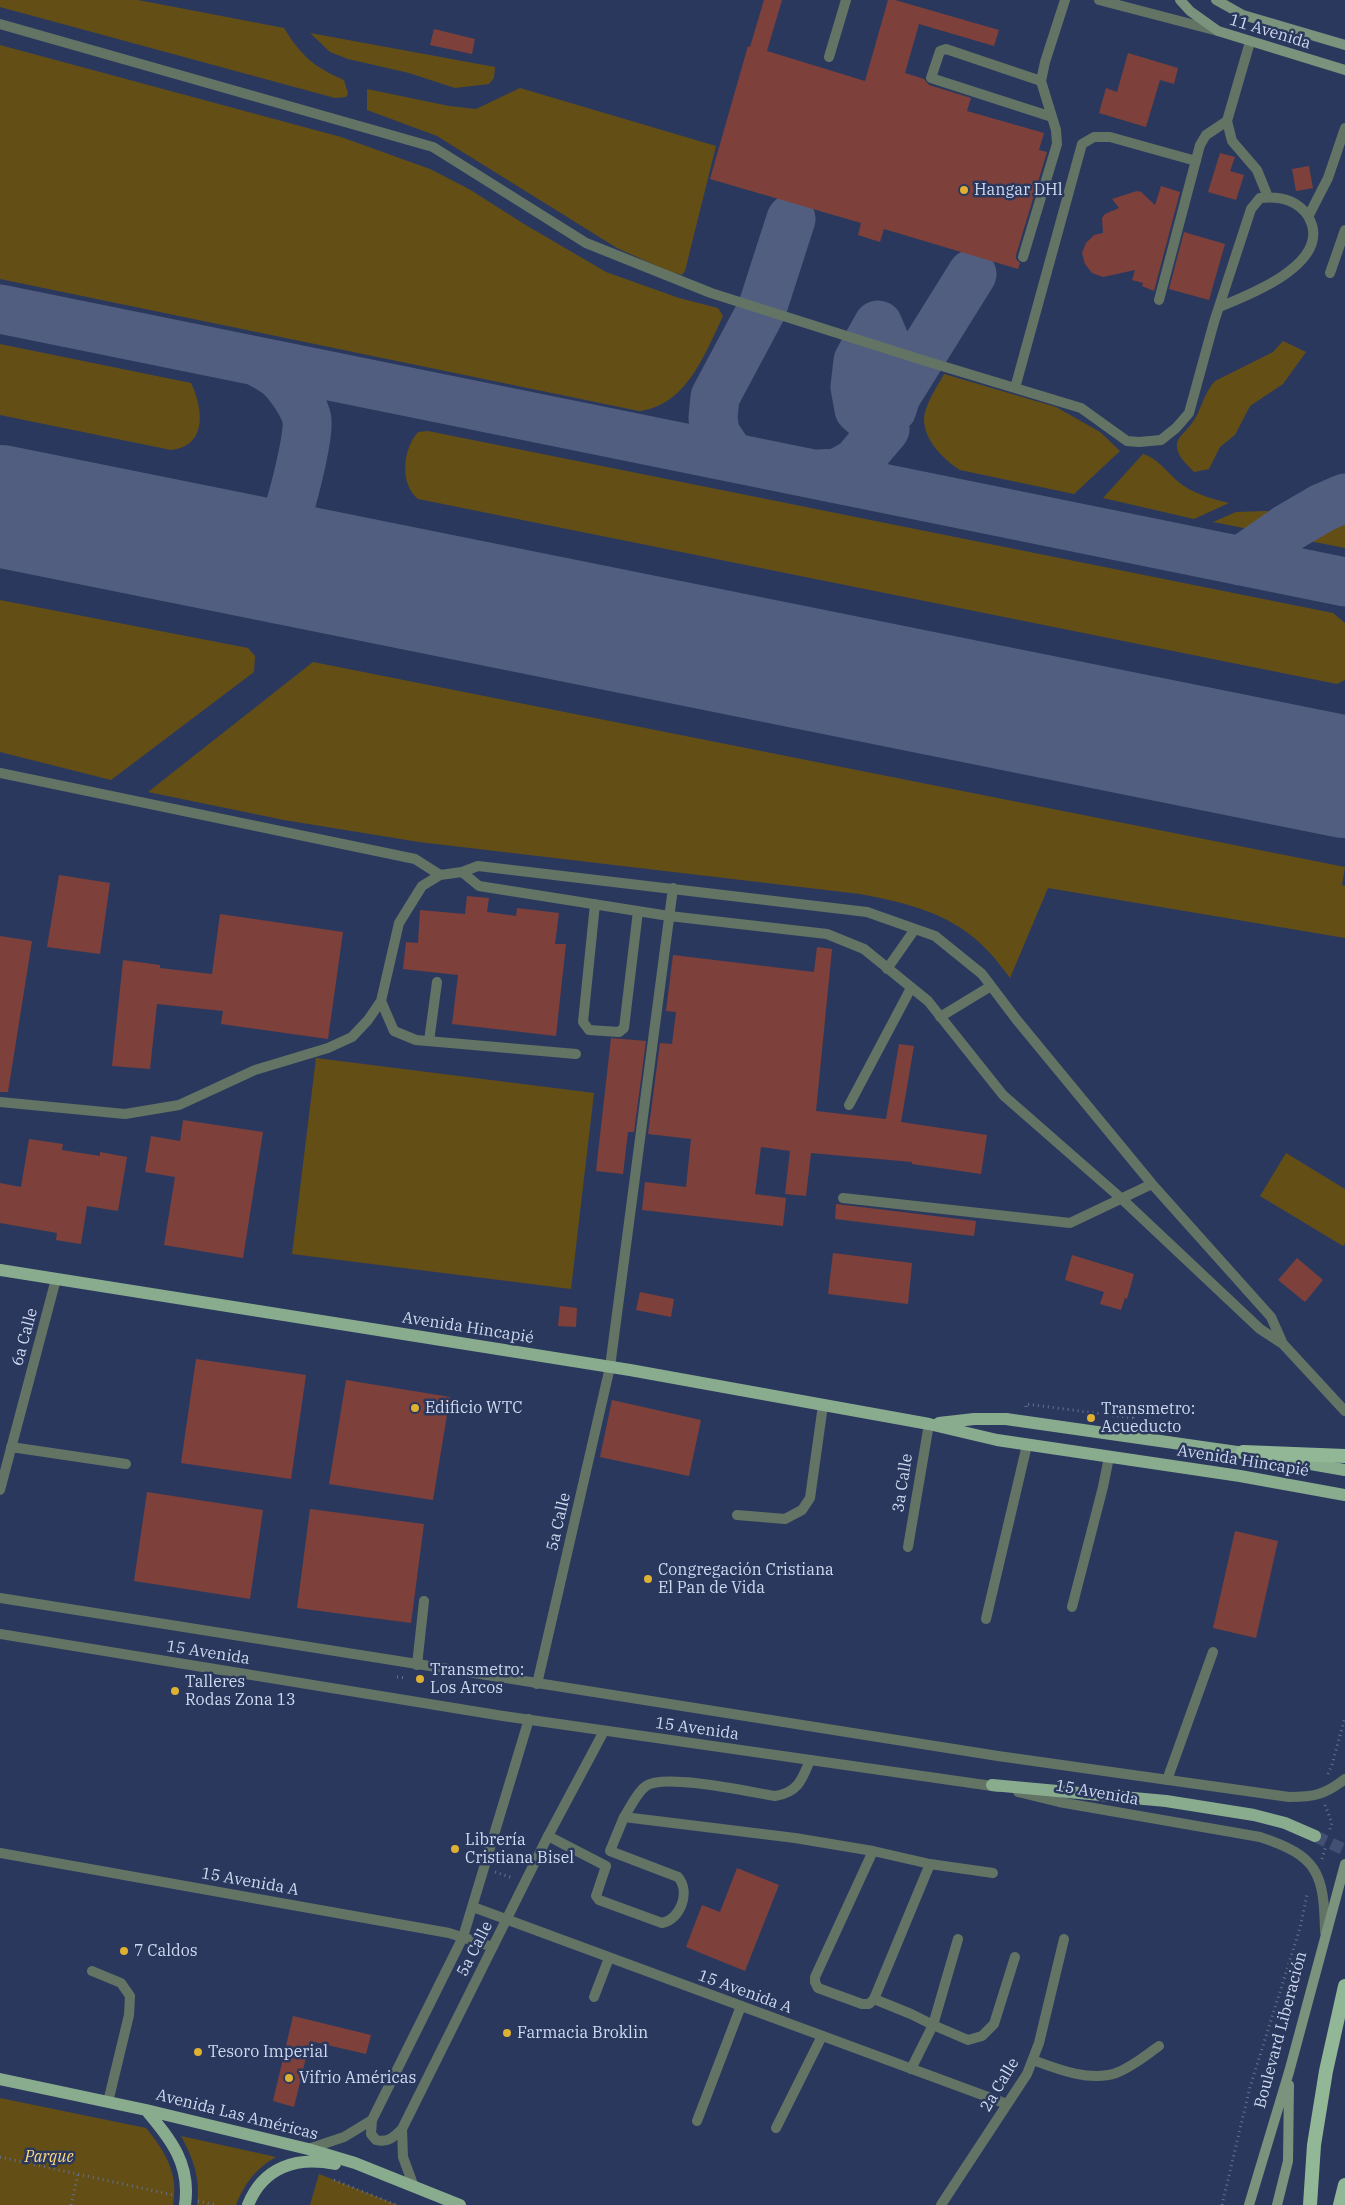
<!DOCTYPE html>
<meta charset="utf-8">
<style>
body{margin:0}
canvas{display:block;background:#2b385d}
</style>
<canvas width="1345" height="2205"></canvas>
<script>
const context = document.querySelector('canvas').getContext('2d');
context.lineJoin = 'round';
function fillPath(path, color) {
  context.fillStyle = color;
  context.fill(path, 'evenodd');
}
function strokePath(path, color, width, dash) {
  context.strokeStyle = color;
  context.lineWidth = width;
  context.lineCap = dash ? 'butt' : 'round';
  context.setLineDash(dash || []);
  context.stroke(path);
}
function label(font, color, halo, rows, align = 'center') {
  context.font = font + ' "IBM Plex Serif",serif';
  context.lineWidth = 5;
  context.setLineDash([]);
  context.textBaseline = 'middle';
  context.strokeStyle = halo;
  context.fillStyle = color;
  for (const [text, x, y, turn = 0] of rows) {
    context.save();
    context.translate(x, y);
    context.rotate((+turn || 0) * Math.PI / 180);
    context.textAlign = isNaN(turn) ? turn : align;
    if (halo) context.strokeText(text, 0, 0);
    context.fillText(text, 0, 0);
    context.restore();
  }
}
const green = new Path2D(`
 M0 0H138L284 28C301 56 314 67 344 80L348 94 346 97 335 98 0 7Z
 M310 33 495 67 494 78 489 84 455 88 409 73 348 59 330 52Z
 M0 45 341 137 430 169 469 189 524 224 606 272 679 298 718 308 723 316C705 354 686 406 639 411L0 279Z
 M520 88 716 146 685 271 682 275 668 271 617 248 437 136 367 110V89L449 106 476 109Z
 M1283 341 1306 352 1283 384 1250 406 1235 435 1220 447 1209 469 1194 472C1188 465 1178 458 1177 447 1176 439 1183 434 1188 428 1201 415 1202 395 1215 381L1273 352Z
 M0 344 191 383C203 408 208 446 171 450L0 415Z
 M944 374 1056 407 1100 432 1120 451 1074 494 960 470C941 458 917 433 926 409 930 397 938 385 944 374Z
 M428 431 1333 613 1345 623V680L1337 684 418 499C399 483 403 449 418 432Z
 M1143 454C1160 459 1169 476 1184 486 1198 495 1213 499 1229 503L1194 519 1103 498Z
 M1265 511 1345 518V548L1213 522 1236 512Z
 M0 600 248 648 255 656 254 672 111 780 0 752Z
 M313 662 1345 867 1342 885 1345 886V938L1048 888 1010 978C1003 969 996 959 988 951 954 914 908 903 860 894L419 842 284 820 148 792Z
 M316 1058 594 1093 571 1289 292 1254Z
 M1286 1153 1345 1189V1244L1343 1246 1260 1196Z
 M0 2098 146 2128C165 2151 179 2174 173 2205H0Z
 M181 2136 276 2157C256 2168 244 2184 236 2205H197C201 2179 193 2158 181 2136Z
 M319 2174 398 2205H310Z`);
const taxiway = new Path2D(`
 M0 309 1345 582
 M892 409 896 396 972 274
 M731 457 715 433 713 418 715 397 762 309 791 219
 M819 474 838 473 856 463 885 429 870 419 859 409 855 387 858 361 878 325 897 370 896 396
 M291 504C290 528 291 547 304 568
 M0 529 10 509
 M253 557C265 550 274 543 281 531 289 518 310 434 307 420 305 407 289 383 279 375 272 369 263 365 256 361
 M1240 561 1286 529 1322 508 1345 498`);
const runway = new Path2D(`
 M0 506 1345 777`);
const building = new Path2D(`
 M764 0H782L767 51 865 81 888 0H895L999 30 994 46 919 24 905 73 924 79 929 85 971 98 967 111 1044 133 1039 150 1047 152 1016 255V259L1020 263 1018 269 884 229 880 242 858 235 861 223 710 179 748 46 750 47Z
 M434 29 475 39 472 54 430 45Z
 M1128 53 1178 68 1174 84 1160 80 1146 127 1099 113 1106 88 1117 92Z
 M1220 153 1235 157 1230 171 1244 175 1236 200 1208 192Z
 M1309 166 1313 188 1296 191 1292 169Z
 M1161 186 1180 192 1154 291 1142 286 1143 283 1132 280 1135 270 1103 277 1092 273 1085 264 1082 253 1086 243 1094 235 1103 233 1102 218 1105 214 1119 208 1112 199 1137 191 1141 192 1155 205Z
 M1184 232 1225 244 1209 300 1169 289Z
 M59 875 110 883 100 954 47 947Z
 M467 896 489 898 487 912 516 916 517 908 559 913 555 944H566L556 1036 452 1024 458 975 403 969 406 942 418 943 420 910 465 914Z
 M220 914 343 932 328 1039 221 1024 223 1011 157 1004 150 1069 112 1066 123 960 160 965V968L212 974Z
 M0 936 32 941 8 1092H0Z
 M817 947 832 949 816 1111 886 1119 899 1044 914 1046 901 1122 987 1135 981 1174 912 1164V1162L811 1153 806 1196 785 1194 790 1151 761 1147 755 1194 786 1198 783 1226 642 1210 645 1182 686 1187 691 1139 648 1134 660 1043 672 1044 676 1012 666 1011 673 955 814 972Z
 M611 1038 646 1041 634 1132H628L623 1174 596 1171Z
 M183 1120 263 1132 243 1258 164 1245 175 1177 145 1172 151 1136 180 1141Z
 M29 1139 63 1144 62 1150 100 1156V1152L127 1157 118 1211 87 1206 81 1244 56 1240 57 1233 0 1223V1183L21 1187Z
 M836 1204 976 1221 974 1236 835 1219Z
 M833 1253 912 1263 908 1304 828 1294Z
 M1072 1255 1134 1274 1127 1299 1125 1298 1121 1310 1100 1304 1104 1292 1065 1280Z
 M1297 1258 1323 1280 1305 1302 1278 1280Z
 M640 1292 674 1299 671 1317 636 1310Z
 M560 1306 577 1308 576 1327 558 1326Z
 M196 1359 306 1375 291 1479 181 1463Z
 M346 1380 450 1397 433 1500 329 1484Z
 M612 1400 701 1420 689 1476 600 1457Z
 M147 1492 263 1510 250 1599 134 1581Z
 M310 1509 424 1524 411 1623 297 1608Z
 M1235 1531 1278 1541 1256 1638 1213 1628Z
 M737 1868 779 1885 745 1971 686 1947 702 1905 720 1912Z
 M293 2016 371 2035 366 2054 310 2041 294 2107 273 2101Z`);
const primaryTunnel = new Path2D(`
 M1315 1836 1345 1850`);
const path = new Path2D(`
 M1026 1407V1404L1133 1418 1132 1423
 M397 1677 406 1678
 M1328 1774 1332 1765 1345 1717
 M1325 1805 1332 1823 1329 1832
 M1322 1859 1326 1846
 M495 1872 513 1878
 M0 2157 173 2195
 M334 2180 396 2205
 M198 2201 216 2205
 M71 2205 78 2174
 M1222 2205 1250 2087 1300 1928 1307 1895`);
const service = new Path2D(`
 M1099 0 1218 31
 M0 24 433 147 586 243 711 293 919 359 1081 408 1127 441 1139 442 1161 440 1176 428 1189 413 1214 322 1251 209 1260 198C1277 196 1293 198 1305 212 1309 216 1310 220 1312 225 1324 266 1249 295 1219 307
 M1250 42 1227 121 1232 141 1257 170 1268 197
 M829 57 846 0
 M1041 81 946 49 940 51 931 78 1052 117
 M1309 215 1328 178 1345 128
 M1023 257 1057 144 1056 130 1041 81 1045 62 1065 0
 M1330 273 1345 230
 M1159 300 1200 145 1206 135 1227 121
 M1015 388 1082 144 1094 137H1110L1196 161
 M0 773 415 859 440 875
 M462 872 479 886 669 916 827 934 864 949 928 1001 1003 1095 1123 1200 1260 1329 1283 1344 1345 1411
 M595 904 583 1022 589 1030 619 1032 624 1028 638 911
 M887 969 915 929
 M381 1001 394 1031 416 1040 576 1054
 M940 1017 991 986
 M429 1041 437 982
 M0 1102 125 1114 179 1105 255 1070 328 1048 352 1037 368 1020 381 1001 399 923 422 886 440 875 462 872 478 866 867 912 935 936 982 974 1016 1019 1152 1184 1271 1317 1283 1344
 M849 1105 911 988
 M843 1198 1070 1223 1152 1184
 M610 1367 673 888
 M11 1447 126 1464
 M737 1515 785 1519 802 1510 810 1498 823 1405
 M1072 1607 1103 1487 1109 1457
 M417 1665 424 1601
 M1167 1780 1213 1652
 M624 1817C630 1808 637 1792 646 1786 664 1773 750 1792 775 1796 798 1792 802 1780 810 1760
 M548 1836 606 1866 596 1896 599 1900 662 1923C680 1920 691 1892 678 1877L610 1851 624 1817 795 1838 873 1851 930 1864 993 1873
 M873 1851 815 1977V1982L818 1988 862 2004H869L874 1999 930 1864
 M92 1971 121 1983 130 1996 129 2015 108 2102
 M594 1997 609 1958
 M874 1999 911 2014 933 2025 958 1939
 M911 2069 933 2025 968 2040 982 2036 994 2024 1015 1957
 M697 2121 741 2006
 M776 2128 822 2036`);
const minor = new Path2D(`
 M0 1490 56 1279
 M908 1547 929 1424
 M986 1619 1027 1445
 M537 1684 610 1367
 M0 1853 449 1933 493 1947
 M473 1907 1007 2104
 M1033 2060C1057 2069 1090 2082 1116 2073 1132 2067 1146 2055 1159 2046
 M372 2120 371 2134 376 2140C388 2143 394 2137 402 2129
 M308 2149 344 2137 372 2120 463 1937 529 1719
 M414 2187 403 2157 402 2129 548 1836 604 1731
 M941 2205 1027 2074 1039 2043 1064 1939`);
const tertiary = new Path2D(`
 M0 1598 998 1756 1289 1797C1313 1797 1325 1795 1345 1779
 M0 1634 503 1716 999 1787
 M1018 1792 1059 1802 1260 1837C1318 1856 1324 1873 1325 1932`);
const secondary = new Path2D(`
 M1180 0 1190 11 1218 31 1345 70
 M1216 0 1243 15 1345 45
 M1249 2205 1289 2072 1345 1864
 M1277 2205 1288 2161 1289 2085`);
const primary = new Path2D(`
 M0 1270 630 1370 929 1424 997 1440 1240 1476 1345 1495
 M939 1423 974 1419H1006L1251 1454
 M1276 1458 1345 1470
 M992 1785 1166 1801 1254 1815 1285 1823 1315 1836
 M0 2079 146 2110 308 2149 355 2163 460 2205
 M146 2110C171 2140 191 2164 185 2205
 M248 2205C263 2167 297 2156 335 2164`);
const trunk = new Path2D(`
 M1243 1452 1345 1456
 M1310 2205 1314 2145 1326 2071 1345 1986
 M1340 2205 1345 2185`);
const markers = [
 [964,190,5,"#deb133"],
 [415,1408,5,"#deb133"],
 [1091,1418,5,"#deb133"],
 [648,1579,5,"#deb133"],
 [420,1679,5,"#deb133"],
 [175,1691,5,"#deb133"],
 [455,1849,5,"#deb133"],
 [124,1951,5,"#deb133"],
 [507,2033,5,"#deb133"],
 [198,2052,5,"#deb133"],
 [289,2078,5,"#deb133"]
];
const streetNames = [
 ["11 Avenida",1270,32,17],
 ["Avenida Hincapié",468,1328,9],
 ["6a Calle",25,1337,-75],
 ["Avenida Hincapié",1243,1461,9],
 ["3a Calle",903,1483,-81],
 ["5a Calle",559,1522,-77],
 ["15 Avenida",208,1653,9],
 ["15 Avenida",697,1729,8],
 ["15 Avenida",1097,1793,10],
 ["15 Avenida A",250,1882,10],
 ["5a Calle",475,1949,-63],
 ["15 Avenida A",745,1992,20],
 ["Boulevard Liberación",1281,2030,-75],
 ["2a Calle",1000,2085,-59],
 ["Avenida Las Américas",237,2115,14]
];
const poiNames = [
 ["Hangar DHl",974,190],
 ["Edificio WTC",425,1408],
 ["Transmetro:",1101,1409],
 ["Acueducto",1101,1427],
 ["Congregación Cristiana",658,1570],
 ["El Pan de Vida",658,1588],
 ["Transmetro:",430,1670],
 ["Los Arcos",430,1688],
 ["Talleres",185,1682],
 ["Rodas Zona 13",185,1700],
 ["Librería",465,1840],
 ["Cristiana Bisel",465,1858],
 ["7 Caldos",134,1951],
 ["Farmacia Broklin",517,2033],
 ["Tesoro Imperial",208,2052],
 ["Vifrio Américas",299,2078]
];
const parkNames = [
 ["Parque",49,2157]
];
fillPath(green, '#634e16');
strokePath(taxiway, '#525e80', 49);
strokePath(runway, '#525e80', 122);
fillPath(building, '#7d403a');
strokePath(primaryTunnel, '#445073', 12, [12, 6]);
strokePath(path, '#647090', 3, [1, 4]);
strokePath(service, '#637465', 10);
strokePath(minor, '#637465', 10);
strokePath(tertiary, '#637465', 10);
strokePath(secondary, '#7a937c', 10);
strokePath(primary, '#8aac8e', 12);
strokePath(trunk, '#92b796', 14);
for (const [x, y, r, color] of markers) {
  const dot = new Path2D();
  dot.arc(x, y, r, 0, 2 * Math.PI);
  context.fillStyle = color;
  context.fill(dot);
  strokePath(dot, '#2b385d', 2);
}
label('16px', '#cfd9f0', '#2b385d', streetNames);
label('16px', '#cfd9f0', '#2b385d', poiNames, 'left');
label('italic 16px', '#fbd77f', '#2b385d', parkNames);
</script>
